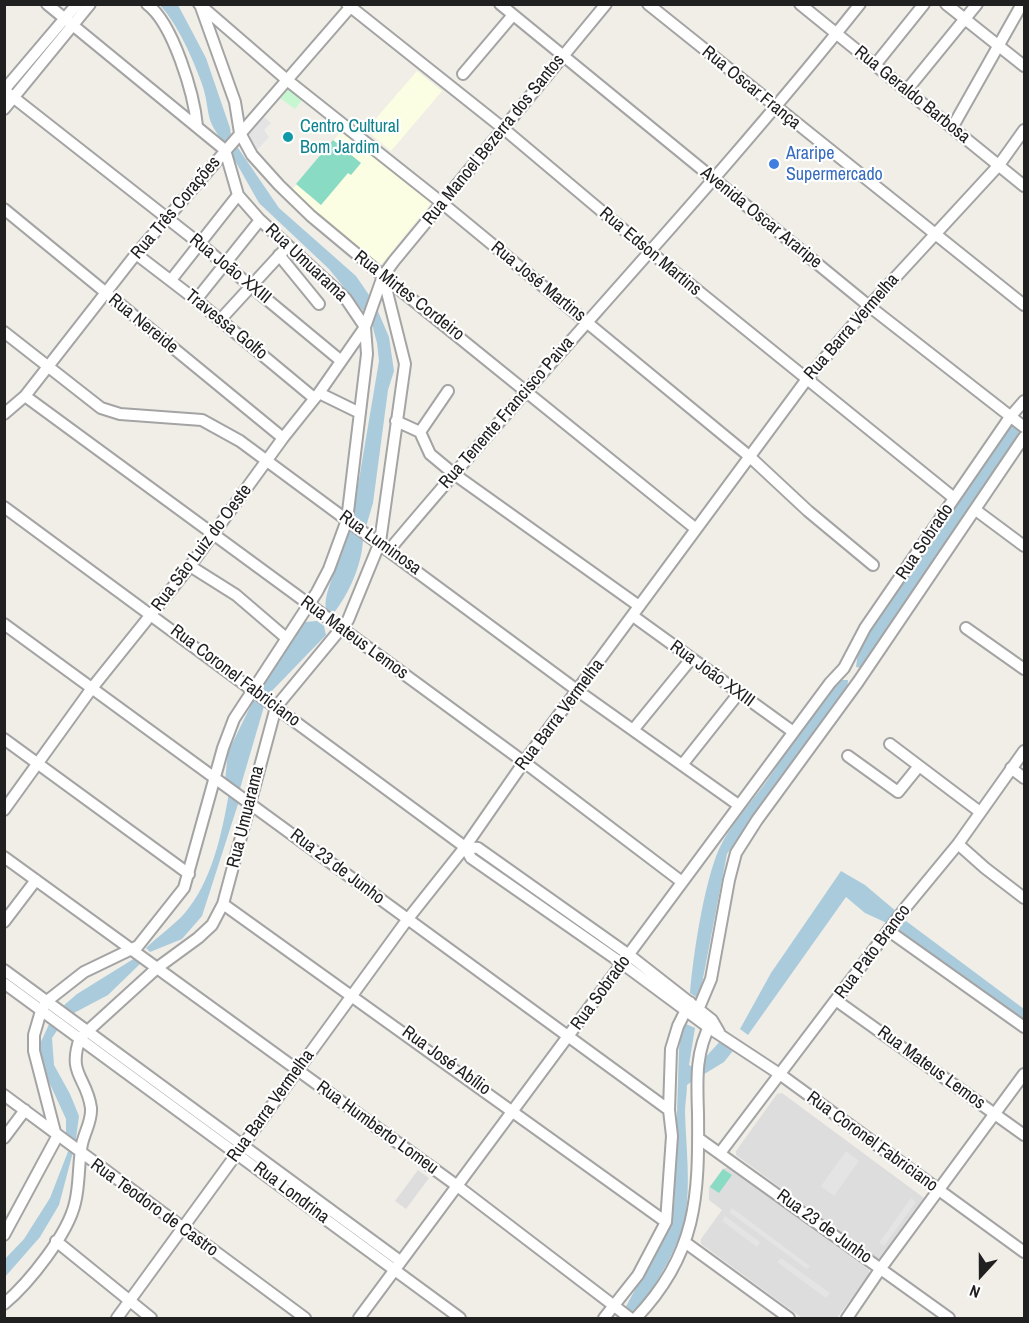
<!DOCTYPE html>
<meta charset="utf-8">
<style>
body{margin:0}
#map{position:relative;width:1029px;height:1323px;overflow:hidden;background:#f0eee7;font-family:"Archivo Narrow",sans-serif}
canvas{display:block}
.frame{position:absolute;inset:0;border:6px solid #202020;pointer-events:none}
.north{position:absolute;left:951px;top:1245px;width:60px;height:60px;-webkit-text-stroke:4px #fff;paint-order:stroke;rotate:201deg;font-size:16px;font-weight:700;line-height:24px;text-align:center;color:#202020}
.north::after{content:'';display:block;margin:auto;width:21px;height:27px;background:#202020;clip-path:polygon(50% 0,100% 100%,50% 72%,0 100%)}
</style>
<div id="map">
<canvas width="1029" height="1323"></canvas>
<div class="frame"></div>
<div class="north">N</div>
</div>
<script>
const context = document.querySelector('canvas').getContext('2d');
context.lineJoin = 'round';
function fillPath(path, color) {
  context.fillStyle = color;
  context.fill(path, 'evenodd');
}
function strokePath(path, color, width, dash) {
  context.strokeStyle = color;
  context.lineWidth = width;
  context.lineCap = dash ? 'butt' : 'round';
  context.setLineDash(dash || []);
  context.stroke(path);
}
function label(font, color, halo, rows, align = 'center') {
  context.font = font + ' "Archivo Narrow",sans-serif';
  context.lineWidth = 4.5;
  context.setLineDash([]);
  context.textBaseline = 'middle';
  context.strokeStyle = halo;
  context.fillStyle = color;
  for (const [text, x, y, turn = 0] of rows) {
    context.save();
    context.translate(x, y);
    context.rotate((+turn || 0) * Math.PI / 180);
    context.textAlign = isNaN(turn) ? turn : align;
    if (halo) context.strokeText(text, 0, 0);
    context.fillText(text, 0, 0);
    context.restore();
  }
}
const residential = new Path2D(`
 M782 1093 924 1198 882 1258 877 1259 736 1155V1151L777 1094Z
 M728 1167 869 1270V1275L837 1318H802L701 1244V1239L722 1210 709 1200V1187L723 1169Z
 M418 1170 429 1178 406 1209 395 1201Z`);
const education = new Path2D(`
 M417 71 442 91 391 151 366 130Z
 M343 129 432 202 380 266 290 192Z`);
const park = new Path2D(`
 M289 87 303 99 295 109 280 98Z`);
const pitch = new Path2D(`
 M333 140 361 163 351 175 348 173 321 205 296 184Z
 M723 1169 732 1175 719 1193 710 1187Z`);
const parking = new Path2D(`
 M264 117 271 123 264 130 269 137 256 151 246 138Z
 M846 1151 859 1161 834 1196 821 1186Z
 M911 1198 916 1202 884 1246 879 1243Z
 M732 1208 810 1266 807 1269 729 1212Z
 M725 1216 760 1242 757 1247 722 1221Z
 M781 1258 830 1293 826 1298 777 1262Z`);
const water = new Path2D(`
 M160 5H178L206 58 230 128 231 135 225 143C203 119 211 110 202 84 192 57 178 25 160 5Z
 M234 142 279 208 356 276 369 295 364 312 329 269 259 203 229 150Z
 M374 302 389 337 394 371 388 390 373 503 365 530 352 521 379 361 377 343 370 317Z
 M1011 425 1020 431 1000 462 987 491 862 668 856 667 858 652 867 636Z
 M350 528 363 537C363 563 349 594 333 614L326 609C322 592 346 550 350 528Z
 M317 621 324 626 326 635 267 696 258 691 305 622Z
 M842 680H848L847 695 774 786 727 854 699 999 690 993C693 956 704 883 719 849 731 824 750 804 766 782 788 750 809 718 832 687Z
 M255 697 265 703 239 792 225 781 228 752Z
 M229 793 239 801 202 916 182 939 150 952 146 948C158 936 172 927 184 914 212 882 222 833 229 793Z
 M841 871 865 885 897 912 889 924 865 913 846 897 748 1035 740 1029 771 973Z
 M902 918 1024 1009V1023L895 927Z
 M135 958 141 963 108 995 72 1014 62 1007 77 994Z
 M51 1020 60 1026 52 1038 54 1065 70 1094 79 1116 75 1146 66 1138V1119L49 1082 39 1046Z
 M686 1024 695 1028 689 1065 694 1068V1080L687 1085C687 1094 685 1103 685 1112 686 1148 691 1184 685 1219 680 1246 650 1294 634 1317L624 1310 660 1244 674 1207 679 1049 682 1028Z
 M724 1037 736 1047 724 1062 701 1076V1062Z
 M69 1149 73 1152 59 1205 40 1237 5 1277V1259L24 1239 50 1198Z`);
const minor = new Path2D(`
 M47 4 225 150 238 195 260 220 346 299 365 327 367 354 347 520 329 569 317 592 234 719 223 748 184 888 138 946 84 972 47 1001 41 1011 34 1035V1051L55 1132
 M147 4C173 23 194 94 197 126
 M199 4 287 80 442 203 749 456 808 511 873 565
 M347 4 504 129 649 251 954 498
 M500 4 869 306 1024 427
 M648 4 1024 305
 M800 4 1024 186
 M946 4 1024 66
 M201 7 235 102 240 133 252 155 279 185 311 216 383 276 696 529
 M875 65 924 4
 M463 74 513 15
 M4 90 200 244 340 360
 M4 90 77 4
 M906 91 977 4
 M4 109 90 4
 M952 128 1022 4
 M4 209 283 438
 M136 254 196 300 314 398
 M279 255 319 304
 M171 280 238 195
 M196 300 260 220
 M220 320 288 246
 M4 332 101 408 120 414 202 420 240 441 578 691 737 804
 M319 393 360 413
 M25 396 524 762 682 882
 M4 414 25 396 136 254 353 4
 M396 421 420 432 430 454 454 474 639 606
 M420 432 448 391
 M4 507 465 847 471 858 623 964 708 1027 781 1075 1024 1252
 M977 511 1024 546
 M390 549C544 365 710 192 860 4
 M190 566 236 595 285 637
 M633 616 792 731
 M4 624 669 1110
 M966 628 1024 669
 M633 730 691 659
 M4 739 189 874
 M890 744 980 812
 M848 756 898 792 919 766
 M682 765 739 693
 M1011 768 1024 778
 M4 810 92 688 190 566 283 438 319 393 365 327 383 276 394 261 606 4
 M958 844 985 868 1024 898
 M465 847 478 848 629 955 712 1020 719 1032
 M4 857 456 1185 630 1318
 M223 904 666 1222
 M4 922 36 880
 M889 931 1024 1027
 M4 970 400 1261
 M4 983 460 1318
 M837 1001 1024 1135
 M695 1017 711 979 729 880 736 853 757 820 858 682 1024 437
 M4 1095 305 1318
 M4 1138 25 1110
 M698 1138 949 1318
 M720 1153 906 907 958 844 1024 751
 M4 1235 58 1135
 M56 1241 151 1318
 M686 1243 789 1318
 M4 1304C29 1283 68 1234 75 1203 80 1183 78 1163 82 1144 85 1131 92 1121 91 1108 87 1077 67 1075 80 1038L157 968 198 938 212 925 223 904 276 707 348 620 380 542 405 364 383 276
 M117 1318 407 920 465 847 524 762 807 379 869 306 999 165 1024 130
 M359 1318 830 683 844 668 865 628 1010 417 1024 401
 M604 1318 638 1275 666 1222 672 1136 669 1110 671 1049 678 1026 690 1002
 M636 1318C697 1254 699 1197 698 1113 697 1081 695 1052 711 1023
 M847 1318 881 1268 1024 1074`);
const markers = [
 [288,137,6,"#0f9aa8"],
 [774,164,6,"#3f7fe0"]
];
const streetNames = [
 ["Rua Oscar França",751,88,39],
 ["Rua Geraldo Barbosa",912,95,39],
 ["Rua Manoel Bezerra dos Santos",494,140,-51],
 ["Rua Três Corações",176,208,-50],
 ["Avenida Oscar Araripe",761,218,39],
 ["Rua Edson Martins",650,252,40],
 ["Rua Umuarama",306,263,43],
 ["Rua João XXIII",230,269,39],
 ["Rua José Martins",538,282,39],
 ["Rua Mirtes Cordeiro",409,296,38],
 ["Rua Nereide",143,324,39],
 ["Travessa Golfo",226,325,39],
 ["Rua Barra Vermelha",852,327,-49],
 ["Rua Tenente Francisco Paiva",507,413,-49],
 ["Rua Sobrado",925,542,-56],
 ["Rua Luminosa",380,543,36],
 ["Rua São Luiz do Oeste",202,548,-53],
 ["Rua Mateus Lemos",354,638,36],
 ["Rua João XXIII",712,674,36],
 ["Rua Coronel Fabriciano",235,676,37],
 ["Rua Barra Vermelha",560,715,-53],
 ["Rua Umuarama",246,817,-76],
 ["Rua 23 de Junho",337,867,37],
 ["Rua Pato Branco",873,952,-53],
 ["Rua Sobrado",601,993,-54],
 ["Rua José Abílio",446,1061,36],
 ["Rua Mateus Lemos",931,1068,36],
 ["Rua Barra Vermelha",271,1106,-54],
 ["Rua Humberto Lomeu",377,1128,36],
 ["Rua Coronel Fabriciano",872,1142,36],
 ["Rua Londrina",291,1193,37],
 ["Rua Teodoro de Castro",154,1208,36],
 ["Rua 23 de Junho",824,1227,36]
];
const cultureNames = [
 ["Centro Cultural",300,127],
 ["Bom Jardim",300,148]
];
const shopNames = [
 ["Araripe",786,154],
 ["Supermercado",786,175]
];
fillPath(residential, '#dedddd');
fillPath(education, '#fbfee2');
fillPath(park, '#c7f7d0');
fillPath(pitch, '#89dbc4');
fillPath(parking, '#e4e4e4');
fillPath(water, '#aacbdc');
strokePath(minor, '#a4a4a4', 14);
strokePath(minor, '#fff', 10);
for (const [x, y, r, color] of markers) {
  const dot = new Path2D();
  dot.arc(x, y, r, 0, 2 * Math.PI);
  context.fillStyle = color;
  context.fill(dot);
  strokePath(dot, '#fff', 2);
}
label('18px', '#202020', '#fff', streetNames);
label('18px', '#0d838f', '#fff', cultureNames, 'left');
label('18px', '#366cbe', '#fff', shopNames, 'left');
</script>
